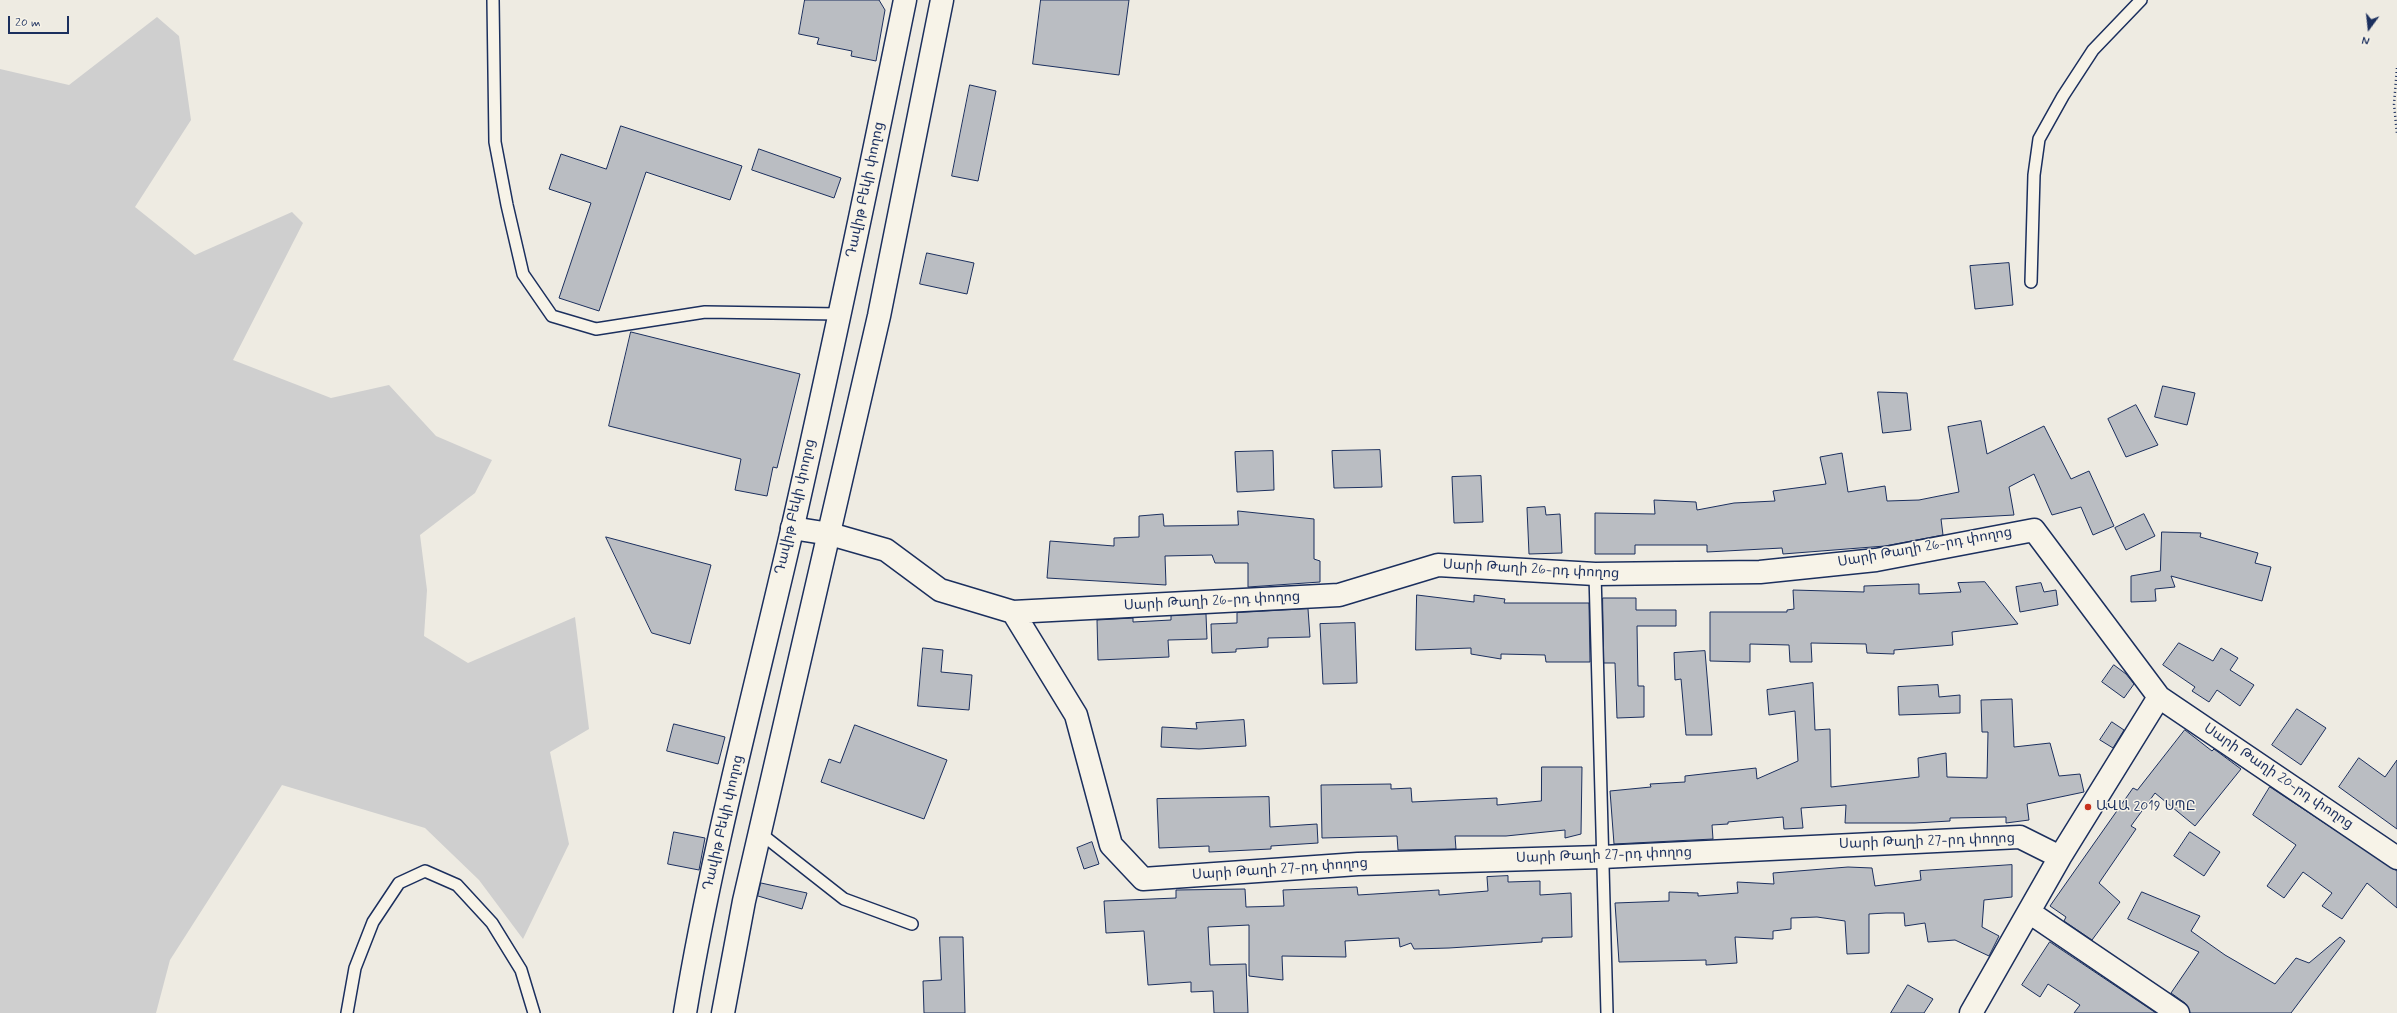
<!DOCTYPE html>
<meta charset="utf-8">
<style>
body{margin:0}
#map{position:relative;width:2397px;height:1013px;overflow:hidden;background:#eeebe2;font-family:Mynerve,sans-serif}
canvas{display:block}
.north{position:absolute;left:2349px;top:8px;width:40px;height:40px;-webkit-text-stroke:3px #f7f3e8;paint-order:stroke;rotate:195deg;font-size:11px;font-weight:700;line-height:16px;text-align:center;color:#1b2f5e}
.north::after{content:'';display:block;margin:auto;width:14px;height:18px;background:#1b2f5e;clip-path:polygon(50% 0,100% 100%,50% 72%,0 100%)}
.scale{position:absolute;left:8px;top:16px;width:61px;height:18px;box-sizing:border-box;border:2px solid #1b2f5e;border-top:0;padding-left:5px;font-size:12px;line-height:14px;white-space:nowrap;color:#1b2f5e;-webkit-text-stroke:3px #f7f3e8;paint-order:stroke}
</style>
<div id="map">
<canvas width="2397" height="1013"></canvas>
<div class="north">N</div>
<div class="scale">20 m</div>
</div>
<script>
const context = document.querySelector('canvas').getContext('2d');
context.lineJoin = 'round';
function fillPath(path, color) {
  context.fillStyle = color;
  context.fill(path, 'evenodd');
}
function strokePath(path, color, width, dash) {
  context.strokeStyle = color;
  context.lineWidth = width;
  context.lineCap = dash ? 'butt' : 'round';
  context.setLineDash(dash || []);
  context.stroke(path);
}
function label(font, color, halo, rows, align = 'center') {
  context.font = font + ' Mynerve,"Noto Sans Armenian",sans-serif';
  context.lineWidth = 3;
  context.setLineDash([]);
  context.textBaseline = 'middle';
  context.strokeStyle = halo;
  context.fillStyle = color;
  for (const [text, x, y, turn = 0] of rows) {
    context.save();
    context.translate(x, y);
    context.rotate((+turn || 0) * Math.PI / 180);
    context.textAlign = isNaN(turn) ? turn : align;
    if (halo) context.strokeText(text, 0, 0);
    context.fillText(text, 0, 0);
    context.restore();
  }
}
const green = new Path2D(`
 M157 17 179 36 191 120 135 207 195 255 292 212 303 223 233 360 331 398 389 385 436 436 492 460 475 493 420 535 427 590 424 636 468 663 575 617 589 729 550 752 569 844 523 939 479 880 425 828 282 785 170 960 156 1013H0V69L69 85Z`);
const building = new Path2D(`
 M805 0H879L885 10 876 61 851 56 852 51 817 44 819 38 799 34Z
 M1041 0H1129L1119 75 1033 64Z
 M970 85 996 91 978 181 952 176Z
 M621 126 742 166 730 200 646 172 599 311 559 298 591 203 549 189 561 154 606 169Z
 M759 149 841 178 834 198 752 170Z
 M927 253 974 263 967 294 920 284Z
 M2009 263 2013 305 1975 309 1970 266Z
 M631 332 800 374 777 468 773 467 767 496 735 490 741 459 609 426Z
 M2163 386 2195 393 2187 425 2155 417Z
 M1878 392 1907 393 1911 430 1883 433Z
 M2136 405 2158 445 2126 457 2108 419Z
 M1981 421 1987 454 2044 426 2071 479 2089 471 2114 526 2093 535 2081 507 2052 515 2034 474 2009 487 2014 515 1941 519 1943 535 1885 546 1783 554 1782 548 1707 552V545H1635V554H1595V513L1655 514 1654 500 1696 502 1697 510 1734 503 1775 501 1773 491 1826 484 1820 457 1842 453 1848 492 1885 486 1887 501 1919 500 1959 492 1948 427Z
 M1380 450 1382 487 1334 488 1332 451Z
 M1273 451 1274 490 1237 492 1235 452Z
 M1481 476 1483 522 1454 523 1452 477Z
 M1545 507 1546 515 1560 514 1562 553 1529 554 1527 508Z
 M1238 511 1314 519V559L1320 561V582L1248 587V563H1215L1212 555 1165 556 1166 585 1047 578 1050 541 1114 546V538L1139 537V516L1163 514 1164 526 1238 525Z
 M2144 514 2155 536 2126 550 2115 528Z
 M2162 532 2201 533 2200 537 2258 553 2255 563 2271 567 2262 601 2171 576 2175 587 2155 589 2156 601 2131 602V576L2160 571Z
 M606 537 711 565 690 644 652 633Z
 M1985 582 2018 624 1952 632 1953 645 1894 650V654L1867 653 1866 644 1811 643 1812 662H1790L1789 645 1750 644V662L1710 661V612H1787V610L1794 609 1793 590 1864 592V586L1919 584V594L1961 592 1958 583Z
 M2041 583 2044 592 2056 590 2058 605 2020 612 2016 587Z
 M1417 595 1474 602V595L1505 599 1504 603H1589L1590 662H1546L1545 655 1501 654V659L1471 654V648L1416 650Z
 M1603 598H1636V610H1676V626H1637L1638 686H1644V717L1617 718 1615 663H1604Z
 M1308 609 1310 637 1268 638V647L1236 649V652L1212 653 1211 624 1237 623V613Z
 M1206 614 1207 639 1168 640 1169 657 1098 660 1097 620 1133 618V622L1171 620V616Z
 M1355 623 1357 683 1323 684 1320 624Z
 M2179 643 2213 661 2221 648 2238 658 2230 670 2254 685 2240 706 2217 690 2209 702 2192 691 2195 687 2163 665Z
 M923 648 943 650 941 672 972 675 969 710 918 706Z
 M1705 651 1712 735H1686L1681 679 1675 680 1674 653Z
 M2114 665 2126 674 2134 684 2124 698 2102 682Z
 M1813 683 1815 730 1830 729 1831 787 1919 777 1918 758 1946 753 1947 777 1987 778 1988 732H1982L1981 700 2012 699 2014 747 2050 743 2059 776 2080 774 2084 792 2027 804 2029 820 2006 823V817L1950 818V821L1915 823H1845L1846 805 1801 808 1803 828 1784 829 1783 817 1728 822V824L1712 825 1713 839 1614 844 1610 791 1651 787 1650 784 1685 782V776L1756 768 1757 779 1798 761 1795 711 1769 715 1767 690Z
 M1938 685 1939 697 1960 695V713L1899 715 1898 687Z
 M2297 709 2326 728 2301 765 2272 745Z
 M1244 720 1246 746 1199 749 1161 747 1162 727 1197 729 1196 723Z
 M2112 722 2124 730 2113 748 2100 740Z
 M674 724 725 737 718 764 667 751Z
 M855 725 947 760 924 819 821 782 829 759 840 763Z
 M2185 730 2212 751 2214 749 2241 769 2195 826 2155 793 2131 826 2136 829 2099 883 2120 902 2092 940 2064 921 2066 917 2050 906 2133 788 2137 790Z
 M2359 758 2385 777 2397 760V829L2339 787Z
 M1542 767H1582L1581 834 1565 838V830L1506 836H1455L1456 849 1398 850 1397 836 1322 838 1321 785 1391 784V789L1411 788 1412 802 1497 798V805L1541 801Z
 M2270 787 2397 871V908L2367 883 2342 919 2322 906 2332 893 2303 872 2284 898 2267 886 2296 845 2253 815Z
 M1269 797 1270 827 1317 824 1318 843 1271 846V849L1209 852V846L1159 848 1157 799Z
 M674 832 705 838 699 870 668 864Z
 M2190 832 2220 852 2204 876 2174 856Z
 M1092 842 1099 864 1084 869 1077 848Z
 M2012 865V897L1984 900 1982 927 1999 936 1989 956 1955 940 1928 942 1925 923 1905 926 1904 913H1886L1869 914V953L1847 954 1845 921 1817 917 1791 918V929L1773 931V939L1735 937 1737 963 1706 965V960L1619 962 1615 903 1669 901V892L1698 893V896L1738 893 1737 882 1774 884 1773 873 1848 867 1872 868 1875 886 1921 880 1920 871Z
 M1508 876V882L1540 881V895L1571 893 1572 937 1542 938V942L1449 948 1414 949 1411 943 1400 947 1399 938 1345 941 1346 957 1282 956 1283 980 1249 976V925L1208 927 1210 965 1246 964 1248 1013H1214L1213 991 1191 992V982L1148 985 1144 931 1106 933 1104 901 1176 898V890L1245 889 1246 907 1284 906 1283 890 1357 887 1358 895 1439 890V895L1488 891 1487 877Z
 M761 883 807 893 802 909 758 896Z
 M2142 892 2200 916 2191 931 2225 955 2275 984 2296 958 2309 963 2340 937 2345 941 2291 1013H2190L2185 1003 2171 993 2199 952 2128 919Z
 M940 937H963L965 1013H924L923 981 941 980Z
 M2050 942 2156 1013H2074L2080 1005 2048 984 2040 997 2022 985Z
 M1908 985 1933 999 1924 1013H1891Z`);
const path = new Path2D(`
 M2397 68 2394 104 2397 134`);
const service = new Path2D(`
 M493 0 495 142 507 205 523 274 552 316 596 329 705 312 839 314
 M2031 282 2034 175 2039 139 2063 96 2093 50 2141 0
 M1595 574 1607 1013
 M760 833 844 899 912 924
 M347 1013 355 968 373 922 399 883 425 871 457 885 492 923 521 970 534 1013`);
const minor = new Path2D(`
 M792 528 830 534 886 550 940 590 1013 612 1339 595 1438 565 1595 574 1760 572 1876 560 2034 530 2159 697 2397 858
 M1013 612 1076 715 1111 845 1143 879 1358 864 1602 857 2020 837 2060 857
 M2029 912 2178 1013
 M1971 1013 2060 857 2159 697`);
const primary = new Path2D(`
 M685 1013C712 850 755 691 792 530 832 354 869 177 905 0
 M723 1013 744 901 879 316 942 0`);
const markers = [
 [2088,807,4,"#c8321e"]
];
const streetNames = [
 ["Դավիթ Բեկի փողոց",866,190,-78],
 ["Դավիթ Բեկի փողոց",796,507,-77],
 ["Սարի Թաղի 26-րդ փողոց",1925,548,-10],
 ["Սարի Թաղի 26-րդ փողոց",1531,570,3],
 ["Սարի Թաղի 26-րդ փողոց",1212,602,-3],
 ["Սարի Թաղի 20-րդ փողոց",2278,777,34],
 ["Դավիթ Բեկի փողոց",724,823,-77],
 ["Սարի Թաղի 27-րդ փողոց",1927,842,-2],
 ["Սարի Թաղի 27-րդ փողոց",1604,856,-2],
 ["Սարի Թաղի 27-րդ փողոց",1280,870,-4]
];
const poiNames = [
 ["ԱՎԱ 2019 ՍՊԸ",2096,807]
];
fillPath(green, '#cfcfcf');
fillPath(building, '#babdc2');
strokePath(building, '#1b2f5e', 1);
strokePath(service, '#1b2f5e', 14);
strokePath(minor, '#1b2f5e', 25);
strokePath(primary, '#1b2f5e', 25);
strokePath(path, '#1b2f5e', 2.5, [1, 3]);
strokePath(service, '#f7f3e8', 11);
strokePath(minor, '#f7f3e8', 22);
strokePath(primary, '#f7f3e8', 22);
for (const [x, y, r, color] of markers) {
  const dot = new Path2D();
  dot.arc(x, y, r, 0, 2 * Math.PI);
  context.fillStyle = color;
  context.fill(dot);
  strokePath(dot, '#f7f3e8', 1.5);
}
label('14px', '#1b2f5e', '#f7f3e8', streetNames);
label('14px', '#1b2f5e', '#f7f3e8', poiNames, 'left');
</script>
